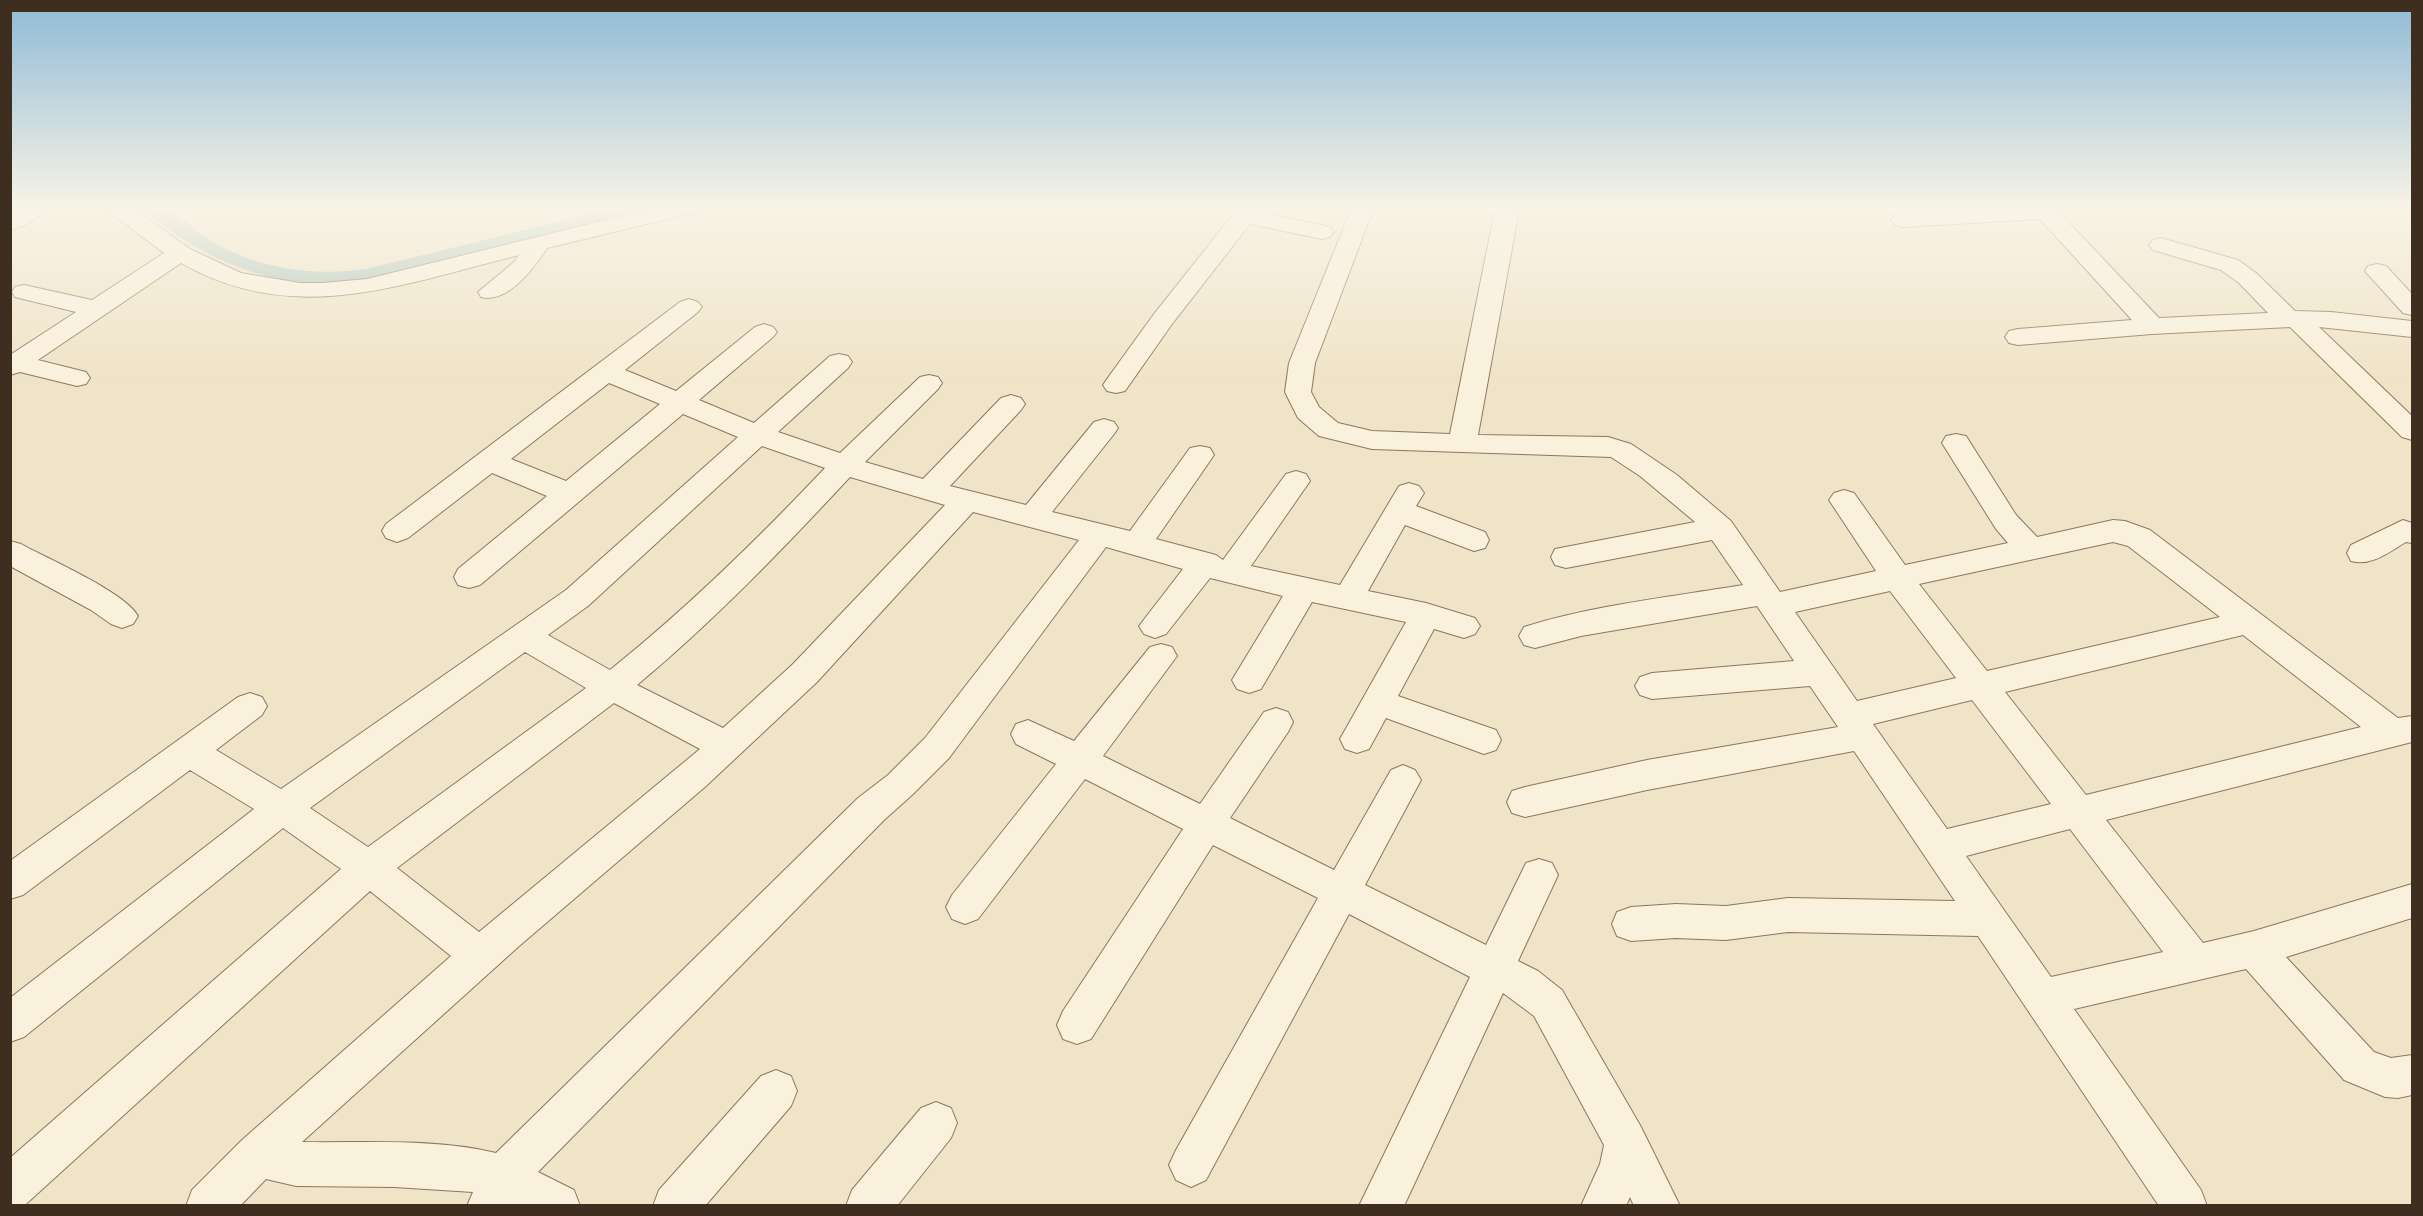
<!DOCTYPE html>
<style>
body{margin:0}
#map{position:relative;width:2423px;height:1216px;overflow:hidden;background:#f0e4c8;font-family:Merriweather,serif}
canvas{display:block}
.frame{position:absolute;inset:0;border:12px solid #3d2e20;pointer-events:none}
</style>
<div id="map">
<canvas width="2423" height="1216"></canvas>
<div class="frame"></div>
</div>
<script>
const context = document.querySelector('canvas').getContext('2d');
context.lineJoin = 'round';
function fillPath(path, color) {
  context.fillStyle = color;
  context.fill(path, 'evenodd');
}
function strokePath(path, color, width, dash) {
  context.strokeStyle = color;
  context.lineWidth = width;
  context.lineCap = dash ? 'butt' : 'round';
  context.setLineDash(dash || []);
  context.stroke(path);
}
const canal = new Path2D(`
 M142 207C148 207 159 205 164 208 185 218 201 237 222 247 267 270 316 276 366 269L618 207H648L646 211 366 281C295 290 228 273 170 230 161 223 148 216 142 207Z`);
const minor = new Path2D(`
 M21 207H48C41 218 23 227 10 230V213Z
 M106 207H131L190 249 241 273 300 283H323L367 279 659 207H700L697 212 547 248C534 268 508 304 481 297L478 292 513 263 519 255C403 284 294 328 181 263L38 360 86 372 90 378 86 384 77 386 20 372 10 375V355L76 312 15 297 12 292 15 287 24 285 92 300 164 253 109 212Z
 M1239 207H1262L1259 212 1330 227 1334 232 1330 237 1322 239 1250 224 1172 324 1125 391 1116 393 1107 391 1103 385 1107 379 1154 314Z
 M1352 207H1374L1315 363 1311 392 1319 407 1338 423 1372 431 1450 434 1494 215 1498 210 1506 208 1514 210 1518 215 1478 435 1608 437 1631 444 1677 475 1731 521 1780 592 1876 571 1829 500 1834 493 1844 490 1854 493 1905 565 2008 543 1996 529 1942 443 1946 436 1956 434 1966 436 2016 515 2037 537 2113 520 2125 521 2150 530 2398 718 2412 716V742L2106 820 2203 943 2254 931 2412 884V918L2286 957 2374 1052 2391 1058 2412 1055V1095L2398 1098 2385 1097 2344 1080 2246 969 2074 1009 2201 1190 2207 1206H2159L1978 936 1788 932 1726 940 1676 938 1631 941 1617 936 1612 924 1617 912 1631 907 1676 904 1726 906 1788 898 1955 901 1854 751 1647 790 1525 817 1512 813 1507 802 1512 791 1525 787 1647 760 1838 727 1810 686 1652 699 1640 695 1635 686 1640 677 1652 673 1794 661 1757 606 1581 636 1535 648 1524 645 1519 636 1524 627C1594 605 1670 597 1743 585L1712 540 1566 568 1555 565 1551 557 1555 549 1695 522 1640 476 1611 457 1372 449 1319 436 1298 418 1285 392 1289 363ZM2113 542 2128 546 2220 617 1987 671 1919 584ZM1890 591 1956 678 1857 701 1795 612ZM2243 635 2361 727 2086 795 2005 692ZM1972 700 2051 804 1947 829 1873 724ZM2070 829 2163 952 2051 977 1966 856Z
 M2017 207H2054L2159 318 2268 313 2239 283 2221 270 2153 250 2149 245 2153 240 2161 238 2238 260 2256 273 2295 311 2331 312 2412 321V337L2319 327 2412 416V440L2402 437 2290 327 2152 334 2018 345 2009 343 2005 337 2009 331 2018 329 2132 320 2040 219 1903 227 1895 225 1891 220 1895 215 1903 213Z
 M2377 264 2386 266 2412 294V315L2403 313 2365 271 2368 266Z
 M689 299 698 302 702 307 698 312 625 370 676 391 755 327 764 324 773 327 777 332 773 337 699 400 754 423 830 356 839 354 848 356 852 362 848 368 778 432 840 453 920 377 929 375 938 377 942 383 938 389 865 462 923 479 1001 398 1011 395 1021 398 1025 404 1021 410 950 486 1026 505 1094 422 1104 419 1114 422 1118 428 1114 434 1052 512 1130 531 1190 448 1200 446 1210 448 1214 455 1156 539 1216 555 1223 560 1286 474 1296 471 1306 474 1310 481 1251 566 1340 585 1399 486 1409 483 1419 486 1424 493 1416 506 1485 532 1489 540 1485 548 1474 551 1405 525 1368 591 1426 603 1475 618 1480 626 1475 634 1464 638 1434 629 1398 696 1496 730 1501 740 1496 750 1484 754 1386 718 1369 749 1357 753 1345 749 1340 739 1406 622 1312 602 1261 689 1249 693 1237 689 1232 680 1283 596 1210 578 1166 634 1155 638 1144 634 1139 626 1183 569 1106 547 949 758 912 795 884 820 538 1172 574 1190 580 1206H467L473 1192 394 1187 296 1186 266 1179 240 1206H186L192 1190 242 1140 451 956 370 891 26 1204 10 1206V1158L341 869 283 828 24 1037 10 1042V998L254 809 190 770 23 895 10 899V861L238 697 250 693 262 697 267 706 262 715 216 750 281 789 566 590 738 437 683 414 480 585 469 588 458 585 454 577 458 569 547 496 492 473 408 538 397 542 386 538 382 531 386 524 680 302ZM609 383 660 404 566 481 511 459ZM762 446 825 468C758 539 686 609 610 670L548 635 588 606ZM850 477 945 505 793 664 723 728 637 685C713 622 783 549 850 477ZM973 512 1079 540 925 738 888 775 858 798 496 1153C435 1138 364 1143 302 1142L518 947 706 786 817 682ZM525 652 586 688 368 847 310 808ZM614 703 700 749 479 932 397 868Z
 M2403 520 2412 523V543L2406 542C2389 552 2371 567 2351 561L2347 553 2351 545Z
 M10 541 21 544C48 559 125 592 138 616L133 624 122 628 111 624 91 610 10 566Z
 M1161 644 1172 647 1177 656 1103 756 1200 804 1264 712 1276 708 1288 712 1293 722 1288 732 1230 818 1334 870 1391 770 1403 765 1415 770 1421 780 1365 885 1486 945 1526 863 1539 859 1552 863 1558 875 1518 961 1538 971 1562 990 1641 1127 1680 1206H1634L1630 1197 1626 1206H1581L1600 1164 1604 1145 1534 1016 1503 993 1404 1206H1359L1470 977 1349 914 1206 1180 1191 1187 1176 1180 1169 1165 1176 1150 1318 898 1213 845 1091 1039 1077 1044 1063 1039 1057 1025 1063 1011 1183 829 1085 779 978 919 965 924 952 919 946 907 952 895 1056 764 1016 744 1011 734 1016 724 1028 720 1074 741 1150 647Z
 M776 1070 791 1076 797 1091 791 1106 705 1206H653L659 1190 761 1076Z
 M936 1102 951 1108 957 1123 951 1138 897 1206H846L852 1190 921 1108Z`);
fillPath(canal, '#a9c4bc');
strokePath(minor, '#8d765c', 2);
fillPath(minor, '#faf1dc');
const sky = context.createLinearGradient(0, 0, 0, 377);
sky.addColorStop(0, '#8fbad6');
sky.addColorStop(0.55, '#f8f3e6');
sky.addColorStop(1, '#f8f3e600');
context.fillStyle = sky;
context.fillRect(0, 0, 2423, 377);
</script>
